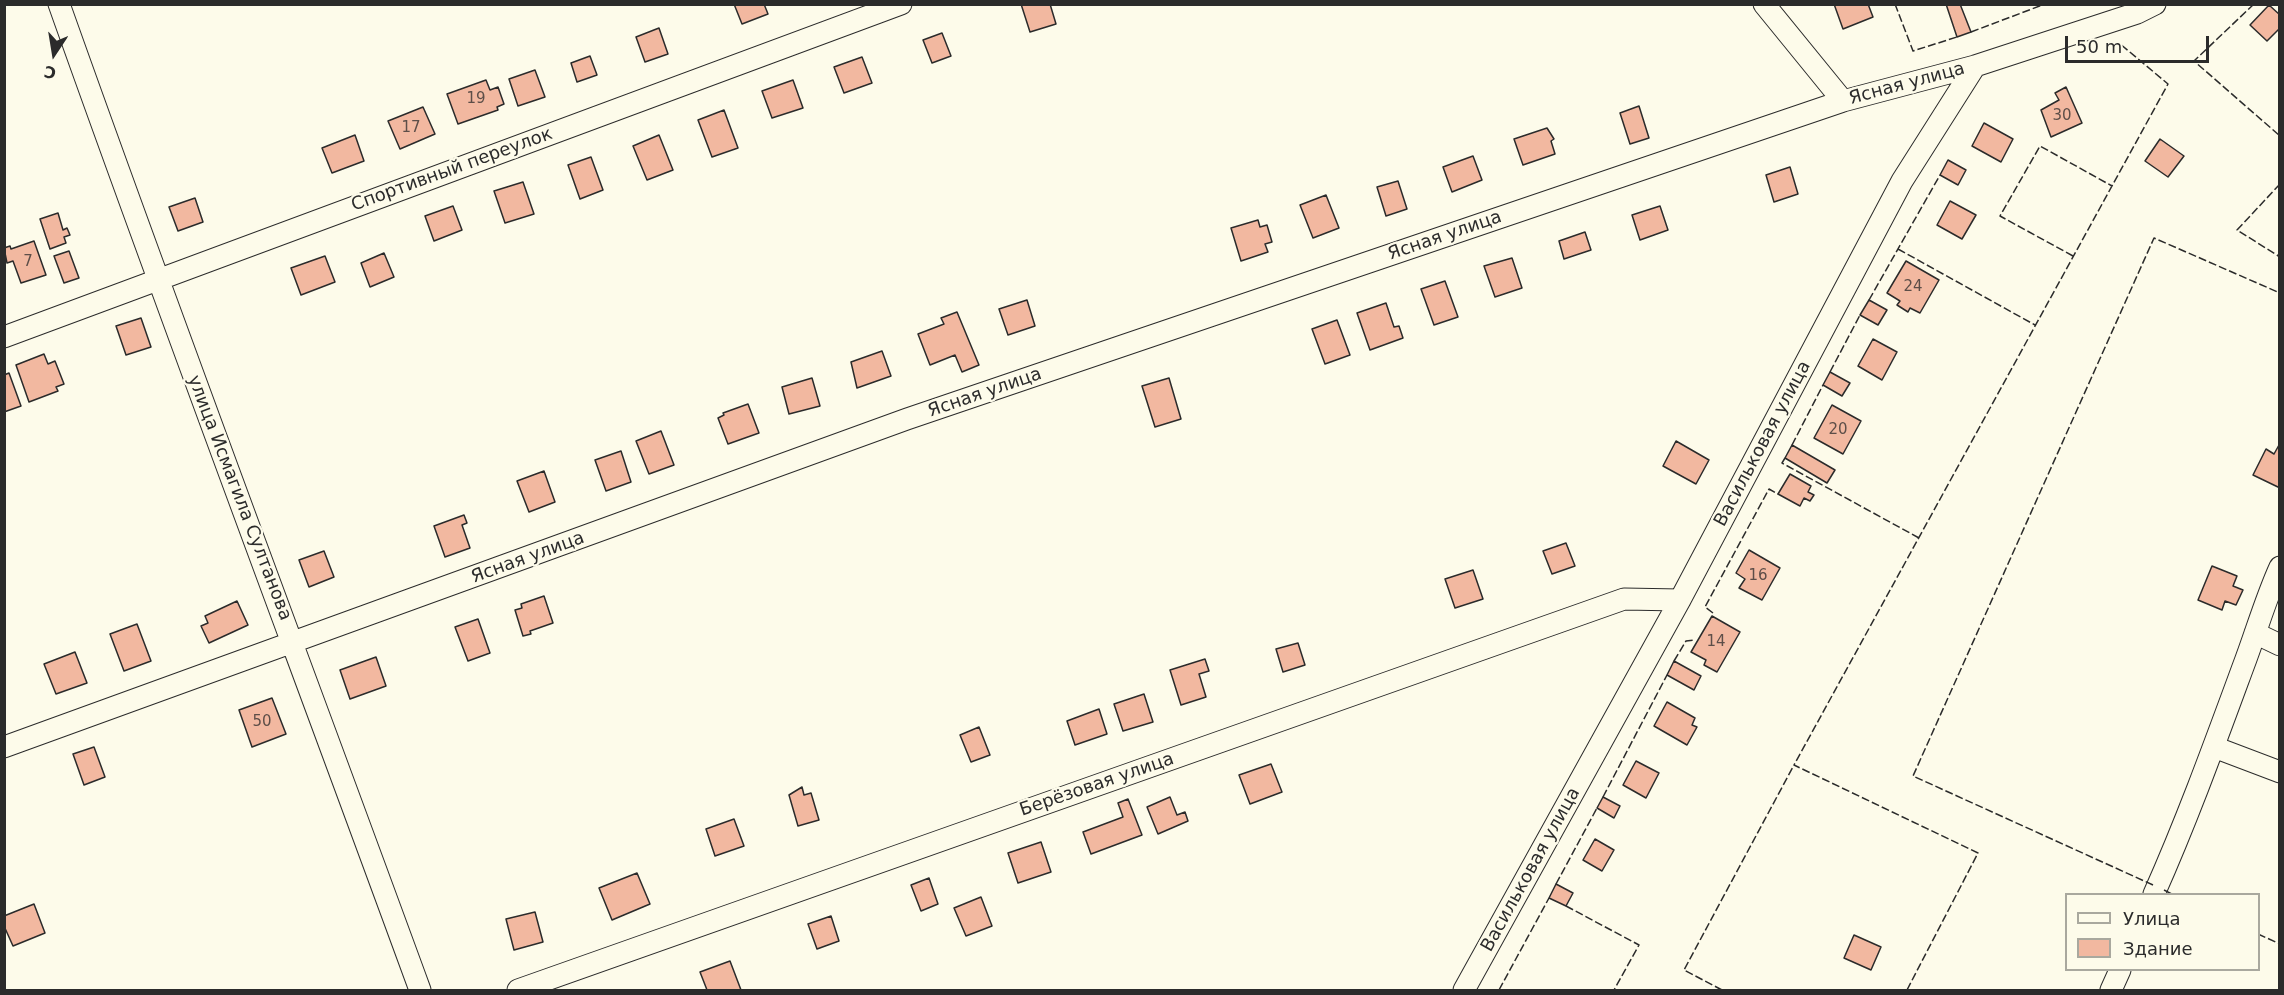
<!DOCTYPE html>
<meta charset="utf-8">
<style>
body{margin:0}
#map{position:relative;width:2284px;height:995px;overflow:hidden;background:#fdfbea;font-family:"DejaVu Sans",sans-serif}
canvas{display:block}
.frame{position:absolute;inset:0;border:6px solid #2b2b2b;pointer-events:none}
.legend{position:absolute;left:2065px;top:893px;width:195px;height:78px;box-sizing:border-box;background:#fdfbea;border:2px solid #a9a89e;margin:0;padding:8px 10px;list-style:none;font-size:18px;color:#2b2b2b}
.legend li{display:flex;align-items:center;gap:12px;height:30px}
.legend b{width:30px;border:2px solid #a9a89e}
.north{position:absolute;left:24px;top:24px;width:60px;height:60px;-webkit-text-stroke:4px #fdfbea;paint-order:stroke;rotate:192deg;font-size:16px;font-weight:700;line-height:24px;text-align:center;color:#2b2b2b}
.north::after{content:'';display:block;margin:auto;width:21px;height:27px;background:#2b2b2b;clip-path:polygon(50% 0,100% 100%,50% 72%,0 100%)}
.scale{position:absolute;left:2065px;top:36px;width:144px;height:27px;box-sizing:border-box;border:3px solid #2b2b2b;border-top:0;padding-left:8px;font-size:18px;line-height:21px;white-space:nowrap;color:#2b2b2b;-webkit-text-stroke:4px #fdfbea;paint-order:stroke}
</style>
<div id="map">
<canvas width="2284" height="995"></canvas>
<div class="frame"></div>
<ul class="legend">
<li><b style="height:8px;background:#fdfbea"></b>Улица</li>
<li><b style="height:16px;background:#f2b8a0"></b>Здание</li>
</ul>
<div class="north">С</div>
<div class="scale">50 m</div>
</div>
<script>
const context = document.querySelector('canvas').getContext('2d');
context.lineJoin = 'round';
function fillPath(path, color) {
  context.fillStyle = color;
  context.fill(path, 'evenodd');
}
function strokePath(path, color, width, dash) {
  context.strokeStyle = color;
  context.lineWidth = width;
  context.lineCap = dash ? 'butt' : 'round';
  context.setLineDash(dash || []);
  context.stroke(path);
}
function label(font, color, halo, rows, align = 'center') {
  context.font = font + ' "DejaVu Sans",sans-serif';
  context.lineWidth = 4.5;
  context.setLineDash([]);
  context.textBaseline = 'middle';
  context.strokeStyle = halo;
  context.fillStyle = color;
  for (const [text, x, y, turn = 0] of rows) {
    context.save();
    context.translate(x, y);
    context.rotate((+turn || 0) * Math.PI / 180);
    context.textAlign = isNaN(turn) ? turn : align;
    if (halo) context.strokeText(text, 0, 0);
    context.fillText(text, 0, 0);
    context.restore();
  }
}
const building = new Path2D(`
 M734 4H764L768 14 742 24Z
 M1021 4H1050L1056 24 1030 32Z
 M1834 4H1868L1873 17 1843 29Z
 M1946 4H1960L1971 32 1957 37Z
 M2269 5 2280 15V28L2267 41 2250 25Z
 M659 28 668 54 645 62 636 37Z
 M942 33 951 56 932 63 923 40Z
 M590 56 597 75 577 82 571 63Z
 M862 57 872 83 844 93 834 67Z
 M535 70 545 97 518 106 509 79Z
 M486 80 490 90 498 87 504 104 497 107 498 110 458 124 447 94Z
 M793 80 803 108 772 118 762 91Z
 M2066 87 2082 123 2051 137 2041 110 2059 100 2055 93Z
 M1639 106 1649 138 1630 144 1620 113Z
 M423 107 435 134 400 149 388 121Z
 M724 110 738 148 712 157 698 120Z
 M1984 123 2013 139 2001 162 1972 146Z
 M1547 128 1554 139 1551 141 1555 154 1523 165 1514 139Z
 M355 135 364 161 332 173 322 148Z
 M659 135 673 170 647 180 633 146Z
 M2160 139 2184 156 2168 177 2145 161Z
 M1473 156 1482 180 1452 192 1443 167Z
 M591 157 603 190 580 199 568 165Z
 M1948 160 1966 170 1958 185 1940 175Z
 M1790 167 1798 194 1774 202 1766 175Z
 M1398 181 1407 209 1386 216 1377 187Z
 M523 182 534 214 505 223 494 191Z
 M1326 195 1339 228 1313 238 1300 205Z
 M195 198 203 222 178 231 169 207Z
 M1950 201 1976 215 1962 239 1937 225Z
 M453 206 462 230 434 241 425 216Z
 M1660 206 1668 230 1640 240 1632 215Z
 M58 213 63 230 67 228 70 235 64 237 66 243 50 249 40 219Z
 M1258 220 1260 227 1267 225 1272 242 1265 244 1268 252 1241 261 1231 228Z
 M1585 232 1591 250 1564 259 1559 241Z
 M34 241 46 275 21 283 13 261 7 263 4 248 10 246 11 249Z
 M69 251 79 278 64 283 54 256Z
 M384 253 394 277 370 287 361 263Z
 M325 256 335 282 301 295 291 268Z
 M1512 258 1522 288 1495 297 1484 266Z
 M1906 261 1939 280 1920 313 1910 308 1908 312 1897 305 1900 301 1887 293Z
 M1445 281 1458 317 1434 325 1421 289Z
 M1027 300 1035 326 1008 335 999 309Z
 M1869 300 1887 310 1878 325 1860 315Z
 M1386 303 1394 327 1399 326 1403 338 1370 350 1357 313Z
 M957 312 979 365 962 372 955 355 930 365 918 334 944 324 941 318Z
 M141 318 151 347 126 355 116 326Z
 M1337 320 1350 355 1325 364 1312 329Z
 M1873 339 1897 352 1882 380 1858 366Z
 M882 351 891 376 857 388 851 362Z
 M44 354 48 364 55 361 64 384 56 387 58 391 29 402 16 365Z
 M1830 372 1850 383 1842 396 1823 385Z
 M9 373 21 406 4 412V375Z
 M812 378 820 406 789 414 782 387Z
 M1169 378 1181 419 1155 427 1142 386Z
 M748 404 759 433 728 444 718 418 724 415 723 413Z
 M1832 405 1861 421 1843 454 1814 438Z
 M661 431 674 465 649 474 636 441Z
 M1676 441 1709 460 1696 484 1663 466Z
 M1792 445 1835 470 1827 483 1785 458Z
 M2279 445H2280V488L2253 475 2266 449 2274 454Z
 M621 451 631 482 606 491 595 460Z
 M544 471 555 502 529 512 517 481Z
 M1790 474 1811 486 1808 492 1814 495 1810 501 1804 498 1800 506 1778 494Z
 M464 515 467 523 462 525 470 548 445 557 434 526Z
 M1566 543 1575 566 1552 574 1543 551Z
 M1749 550 1780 568 1762 600 1739 588 1745 579 1736 573Z
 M324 551 334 577 309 587 299 560Z
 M2212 566 2237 576 2233 586 2243 590 2236 605 2225 601 2222 610 2198 600Z
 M1473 570 1483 599 1455 608 1445 579Z
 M544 596 553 623 530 631 531 634 523 636 515 610 522 608 521 604Z
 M237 601 248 625 209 643 201 626 208 623 205 616Z
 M1712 616 1740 632 1717 672 1704 665 1706 660 1691 652Z
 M478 619 490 653 468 661 455 627Z
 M137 624 151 661 124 671 110 634Z
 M1298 643 1305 665 1283 672 1276 649Z
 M75 652 87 683 56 694 44 664Z
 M376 657 386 686 350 699 340 670Z
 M1205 659 1209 671 1199 674 1206 697 1181 705 1170 670Z
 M1674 661 1701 676 1694 690 1667 675Z
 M1144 694 1153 722 1123 731 1114 704Z
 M272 698 286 734 252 747 239 710Z
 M1667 702 1695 718 1692 725 1697 727 1687 745 1654 726Z
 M1099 709 1107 734 1075 745 1067 721Z
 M979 727 990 755 971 762 960 735Z
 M94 747 105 777 84 785 73 754Z
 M1636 761 1659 773 1646 798 1623 785Z
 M1271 764 1282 792 1250 804 1239 775Z
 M802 787 804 795 811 793 819 820 798 826 789 795Z
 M1170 797 1177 815 1185 812 1188 821 1158 834 1147 807Z
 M1603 797 1620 806 1614 818 1597 808Z
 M1128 799 1142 835 1091 854 1083 832 1123 817 1118 803Z
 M734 819 744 846 715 856 706 829Z
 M1595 839 1614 850 1602 871 1583 860Z
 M1041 842 1051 872 1018 883 1008 853Z
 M637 873 650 904 612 920 599 888Z
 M929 878 938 904 921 911 911 885Z
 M1556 884 1573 893 1566 906 1549 898Z
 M981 897 992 926 966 936 954 908Z
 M34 904 45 933 13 946 4 926V916Z
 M535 912 543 942 514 950 506 919Z
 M831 916 839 941 817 949 808 924Z
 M1854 935 1881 947 1871 970 1844 958Z
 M730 961 741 990H707L700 972Z`);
const minor = new Path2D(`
 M59 4C176 334 300 662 420 990
 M1764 4 1843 101
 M4 337 901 4
 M2255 633 2280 645
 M4 747 907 419 1843 101 1975 66 2137 13 2155 4
 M2214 747 2280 772
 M2154 894C2187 820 2215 743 2243 667 2256 633 2265 600 2280 567
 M518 990 1624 599 1680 600
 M1464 990 1680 600 1902 181 1975 66
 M2111 990 2120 970`);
const fence = new Path2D(`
 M1895 4 1913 51 1957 37
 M2254 4 2194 61 2280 136
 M1971 32 2045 4
 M2280 184 2237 230 2280 257
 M1898 249 2035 325
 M2073 256 2000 216 2040 146 2112 186
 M1869 300 1940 175
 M1830 372 1860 315
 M1792 445 1823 385
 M1785 458 1782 463 1919 538
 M1713 613 1705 607 1769 489 1778 494
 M1674 661 1686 641 1695 640
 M1603 797 1667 675
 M1556 884 1597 808
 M2153 885 1913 776 2154 238 2280 293
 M2164 890 2172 894
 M1566 906 1639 945 1614 990
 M2258 934 2280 944
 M1499 990 1549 898
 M1722 990 1684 970 1794 765
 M1907 990 1978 853 1794 765 2168 84 2119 43`);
const numberNames = [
 ["19",476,99],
 ["30",2062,116],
 ["17",411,128],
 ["7",28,262],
 ["24",1913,287],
 ["20",1838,430],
 ["16",1758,576],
 ["14",1716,642],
 ["50",262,722]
];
const streetNames = [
 ["Ясная улица",1907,84,-15],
 ["Спортивный переулок",452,170,-20],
 ["Ясная улица",1445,236,-19],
 ["Ясная улица",985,393,-19],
 ["Васильковая улица",1763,444,-62],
 ["улица Исмагила Султанова",239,498,69],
 ["Ясная улица",528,558,-20],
 ["Берёзовая улица",1097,785,-19],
 ["Васильковая улица",1531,870,-61]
];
fillPath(building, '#f2b8a0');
strokePath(building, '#2b2b2b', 1.5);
strokePath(minor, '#2b2b2b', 23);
strokePath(minor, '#fdfbea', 21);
strokePath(fence, '#2b2b2b', 1.5, [8, 3]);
label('15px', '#5d4e48', null, numberNames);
label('18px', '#2b2b2b', '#fdfbea', streetNames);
</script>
